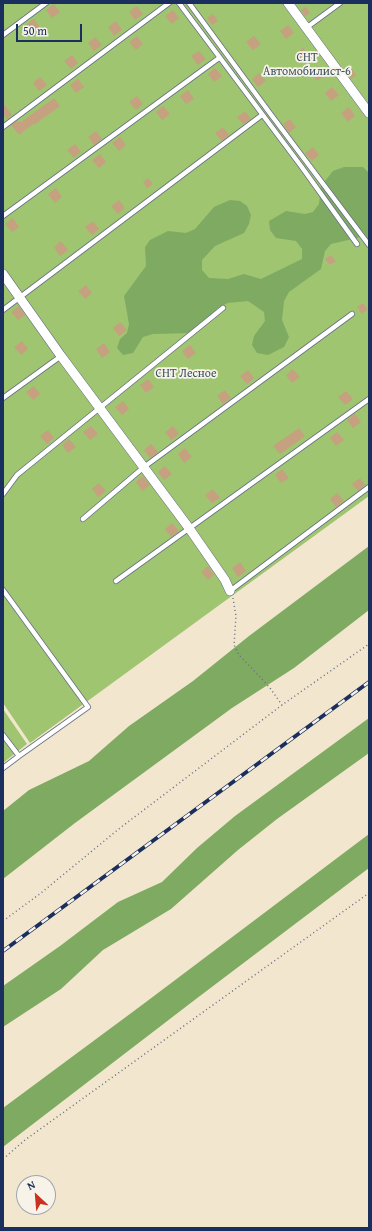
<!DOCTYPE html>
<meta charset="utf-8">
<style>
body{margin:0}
#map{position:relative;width:372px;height:1231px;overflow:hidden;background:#f3e6ce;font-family:"Gentium Book Plus",serif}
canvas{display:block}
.frame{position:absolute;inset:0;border:4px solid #1b2f5e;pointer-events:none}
.north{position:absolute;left:16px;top:1175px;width:40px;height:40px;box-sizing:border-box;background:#f7f3e8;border:1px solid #9fa5b1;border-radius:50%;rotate:334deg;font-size:11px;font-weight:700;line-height:16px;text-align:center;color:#1b2f5e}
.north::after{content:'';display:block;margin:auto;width:14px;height:18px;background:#c8321e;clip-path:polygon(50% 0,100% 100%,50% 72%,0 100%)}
.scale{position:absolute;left:16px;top:24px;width:66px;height:18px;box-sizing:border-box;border:2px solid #1b2f5e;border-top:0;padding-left:5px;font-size:12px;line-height:14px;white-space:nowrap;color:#1b2f5e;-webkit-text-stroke:3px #f7f3e8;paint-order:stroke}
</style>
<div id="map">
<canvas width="372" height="1231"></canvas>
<div class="frame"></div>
<div class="north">N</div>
<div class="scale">50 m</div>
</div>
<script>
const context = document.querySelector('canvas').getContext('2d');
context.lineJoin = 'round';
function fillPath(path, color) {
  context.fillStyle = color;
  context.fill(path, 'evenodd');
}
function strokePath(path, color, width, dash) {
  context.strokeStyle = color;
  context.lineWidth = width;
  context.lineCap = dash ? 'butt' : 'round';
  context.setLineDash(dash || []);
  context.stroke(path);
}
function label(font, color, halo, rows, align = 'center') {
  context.font = font + ' "Gentium Book Plus",serif';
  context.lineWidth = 3.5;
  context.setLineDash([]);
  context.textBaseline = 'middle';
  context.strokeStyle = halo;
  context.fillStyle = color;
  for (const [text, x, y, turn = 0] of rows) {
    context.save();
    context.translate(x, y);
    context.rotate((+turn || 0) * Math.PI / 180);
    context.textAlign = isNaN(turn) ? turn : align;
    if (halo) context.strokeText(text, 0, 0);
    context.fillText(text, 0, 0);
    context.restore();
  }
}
const green = new Path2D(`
 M3 3H369V496L30 743 3 703Z
 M3 709 27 744 3 763Z`);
const forest = new Path2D(`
 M344 167H363L369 173V241L361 237 331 244 325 251 321 269 289 292 284 301 282 320 289 337 284 347 268 355 257 353 252 345 254 336 265 321 264 312 248 301 228 303 219 307 193 333 153 334 143 337 133 353 123 355 117 348 120 339 127 333 129 324 124 296 146 266 145 247 150 240 168 231 186 233 195 229 214 207 230 200 240 201 247 206 251 215 249 224 244 233 215 246 202 260V270L209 278 228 279 244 274 261 279 302 259V249L296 241 276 238 270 230 269 221 286 211 305 214 313 212 319 204 321 186 333 171Z
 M369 546V610L294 668 232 708 75 823 3 879V811L29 790 89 761 129 726 193 681 249 636Z
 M369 718V753L277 819 238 850 171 909 103 950 61 989 3 1027V986L60 946 118 902 162 882 197 848 235 816Z
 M369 834V868L192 1002 3 1147V1108L142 1005Z`);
const building = new Path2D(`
 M54 4 60 12 52 18 46 10Z
 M137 6 143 14 135 20 129 12Z
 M306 7 310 13 305 16 301 10Z
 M173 10 179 18 172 24 165 16Z
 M213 14 218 21 212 25 207 18Z
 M34 19 40 28 32 34 26 25Z
 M116 21 122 30 114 36 108 27Z
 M288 25 294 33 286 39 280 31Z
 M137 36 143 44 136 50 129 42Z
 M254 36 261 44 253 50 246 42Z
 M95 37 102 45 94 51 88 43Z
 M303 48 310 56 302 62 296 54Z
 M199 51 206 59 198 65 191 56Z
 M72 55 78 63 71 69 64 61Z
 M318 66 325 75 317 81 311 72Z
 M215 68 222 76 214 82 208 74Z
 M352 69 356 75 351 79 347 72Z
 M259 73 266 81 258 87 252 79Z
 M40 77 47 85 39 91 33 83Z
 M78 79 84 87 76 93 70 85Z
 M332 87 339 95 331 101 325 93Z
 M188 90 194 99 186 104 180 96Z
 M137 96 143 104 136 110 129 102Z
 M54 98 60 106 34 125 33 124 19 135 11 125 17 121 18 122 20 121 21 122Z
 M3 103 12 115 7 119 3 114Z
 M163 106 170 114 162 120 156 112Z
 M349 107 355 116 348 122 341 113Z
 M245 111 251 119 243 124 237 117Z
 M290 119 296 127 289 133 283 124Z
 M223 127 229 135 222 141 215 133Z
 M96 131 102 139 94 145 88 137Z
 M120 137 126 145 119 151 112 143Z
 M75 144 81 152 74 158 67 150Z
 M313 147 319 155 312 161 305 153Z
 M100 154 106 162 99 168 92 160Z
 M148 178 153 184 147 188 143 182Z
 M56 188 62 197 55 203 48 194Z
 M119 200 125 208 118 214 111 206Z
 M13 218 19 227 12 232 5 224Z
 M93 221 99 229 92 235 85 227Z
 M61 241 68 250 60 256 54 247Z
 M331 255 336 261 330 265 325 259Z
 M86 285 92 293 85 299 78 291Z
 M363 303 368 309 362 314 357 307Z
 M19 306 25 315 18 320 11 312Z
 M120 322 127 330 119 336 113 328Z
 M22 341 28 349 21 355 14 347Z
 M104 343 110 352 102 358 96 349Z
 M190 345 196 353 188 359 182 351Z
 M293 369 300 377 292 383 286 375Z
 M248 370 254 378 247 384 240 376Z
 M148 379 154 387 146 393 140 385Z
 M34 386 40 394 33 400 26 392Z
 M225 390 231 398 223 404 217 396Z
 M346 391 353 399 345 405 338 397Z
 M123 401 129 409 122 415 115 407Z
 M355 414 361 422 353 428 347 420Z
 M91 426 98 434 90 440 83 432Z
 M173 426 179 434 171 440 165 432Z
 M299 428 305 436 280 454 273 446Z
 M48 430 54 438 47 444 40 436Z
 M337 432 344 440 336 446 330 438Z
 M69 439 76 447 68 453 62 445Z
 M151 444 158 452 150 458 144 450Z
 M185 448 192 457 184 463 178 454Z
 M165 466 172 474 164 480 158 472Z
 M282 469 289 478 281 483 275 475Z
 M143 476 150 485 142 491 136 482Z
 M360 478 365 485 358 491 352 484Z
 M99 483 106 491 98 497 92 489Z
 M213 489 220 498 212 503 205 495Z
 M337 493 344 501 336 507 330 499Z
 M172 523 179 531 171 537 165 529Z
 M240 562 246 571 238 577 232 568Z
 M208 566 214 575 208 580 201 572Z`);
const path = new Path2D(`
 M233 598 236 616 234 645 239 655 261 678 270 688 282 705
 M3 921 41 893 120 828 282 705 369 644
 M3 1159 25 1140 369 893`);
const service = new Path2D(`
 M179 3 301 166 357 244
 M189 3 269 112 369 245
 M306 28 340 3
 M3 35 46 3
 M3 127 169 3
 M3 216 219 58
 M3 310 262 115
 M3 398 61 356
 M3 494 17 475 223 308
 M83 519 144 467 352 314
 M116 581 369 399
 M3 590 88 707 19 756 3 735
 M230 591 369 487
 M3 768 19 756`);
const minor = new Path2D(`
 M288 3 369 113
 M3 274 61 356 189 528 225 580 230 591`);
const rail = new Path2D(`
 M3 951 369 682`);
const parkNames = [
 ["СНТ",307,58],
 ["Автомобилист-6",307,72],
 ["СНТ Лесное",186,374]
];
fillPath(green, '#9fc570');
fillPath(forest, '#7faa62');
fillPath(building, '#c6a180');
strokePath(service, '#676f85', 6);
strokePath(minor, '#676f85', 10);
strokePath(path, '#676f85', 1.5, [1, 3]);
strokePath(service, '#fff', 4.5);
strokePath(minor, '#fff', 9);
strokePath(rail, '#1b2f5e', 4);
strokePath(rail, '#f7f3e8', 2.5, [8]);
label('12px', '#3c5462', '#f7f3e8', parkNames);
</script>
